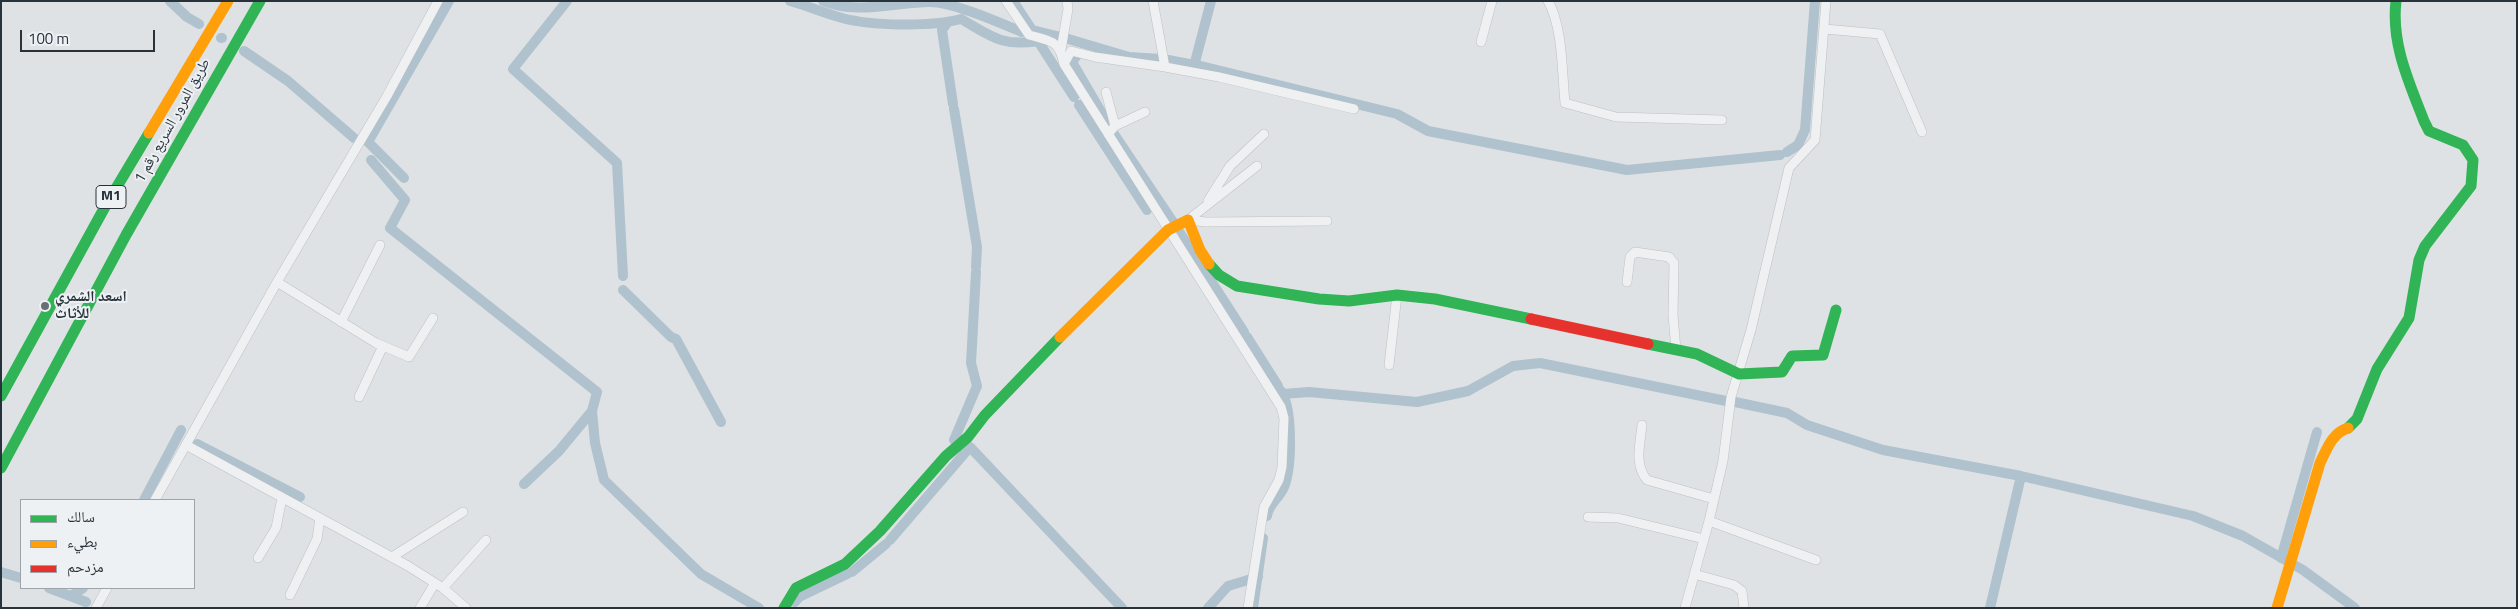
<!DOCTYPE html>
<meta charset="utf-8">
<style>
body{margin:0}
#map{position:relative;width:2518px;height:609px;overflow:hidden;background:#dfe2e4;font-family:"Titillium Web","Noto Naskh Arabic",sans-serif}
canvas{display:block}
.frame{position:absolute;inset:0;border:2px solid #28323b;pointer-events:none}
.legend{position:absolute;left:20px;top:499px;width:175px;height:90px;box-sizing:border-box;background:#edf1f4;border:1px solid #9ea5aa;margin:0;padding:6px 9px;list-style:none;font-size:15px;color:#28323b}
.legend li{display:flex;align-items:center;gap:10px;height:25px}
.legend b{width:25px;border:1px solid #9ea5aa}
.scale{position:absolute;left:20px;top:30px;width:135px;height:22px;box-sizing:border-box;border:2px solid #28323b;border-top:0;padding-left:6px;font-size:15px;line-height:18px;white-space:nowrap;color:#28323b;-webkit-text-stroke:4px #edf1f4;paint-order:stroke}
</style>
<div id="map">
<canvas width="2518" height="609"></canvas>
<div class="frame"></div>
<ul class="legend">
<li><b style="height:6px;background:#30b455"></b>سالك</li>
<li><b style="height:6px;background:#ff9f0a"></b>بطيء</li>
<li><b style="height:6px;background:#e5322d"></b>مزدحم</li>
</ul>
<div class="scale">100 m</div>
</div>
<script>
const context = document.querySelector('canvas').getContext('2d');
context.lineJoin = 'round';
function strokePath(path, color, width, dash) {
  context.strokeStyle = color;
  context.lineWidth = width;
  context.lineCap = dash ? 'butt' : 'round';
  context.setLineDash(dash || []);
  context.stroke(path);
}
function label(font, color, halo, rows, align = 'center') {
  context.font = font + ' "Titillium Web","Noto Naskh Arabic",sans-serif';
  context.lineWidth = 4;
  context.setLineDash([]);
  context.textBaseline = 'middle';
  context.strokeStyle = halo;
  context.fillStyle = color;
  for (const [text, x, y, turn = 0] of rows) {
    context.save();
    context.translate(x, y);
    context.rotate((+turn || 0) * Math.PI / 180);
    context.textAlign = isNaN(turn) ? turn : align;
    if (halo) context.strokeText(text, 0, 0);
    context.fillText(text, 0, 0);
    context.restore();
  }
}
const canal = new Path2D(`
 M170 1 187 17 199 24
 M567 1 513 69 617 163 623 276
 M790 1C808 6 824 13 842 18 871 26 932 27 961 19 991 36 1002 47 1038 41L1074 97
 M823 1C856 15 896 2 930 2 953 2 1000 23 1022 32
 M1013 1 1032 30 1061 37
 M947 23 942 30 953 104
 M221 38H222
 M1065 38 1129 57 1161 59
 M244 51 288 81 354 138
 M1077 55 1072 62 1110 127
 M1168 60 1205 67 1397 114 1428 131 1627 170 1780 155
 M1194 66 1211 1
 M1079 105 1147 210
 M954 109 977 247 976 267
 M1114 134 1173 222
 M1787 152 1798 145 1805 130 1815 1
 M371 160 405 200 390 228 597 392 592 411 595 443 604 480 701 574 759 608
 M404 178 368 142 449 1
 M1178 230 1244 332
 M623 290 671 337 676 339 721 422
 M1247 337 1278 386
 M1283 394 1309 392 1417 402 1468 391 1513 366 1540 363 1726 401
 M1735 402 1787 413 1807 425 1883 450 2021 476 2193 516 2243 536 2303 570 2355 608
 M954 440 977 386 971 363 976 272
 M197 444 300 497
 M524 484 559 451 592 411
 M144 500 181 430
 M1267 516C1269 503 1279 499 1284 487 1292 467 1293 409 1281 391
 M890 540 970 447 1122 608
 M2281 558 2317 432
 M1 572 21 578
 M852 572 886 544
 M49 588 86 602
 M71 596 83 588
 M795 602 799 597 847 574
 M1208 608 1228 586 1258 577
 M1253 608 1263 538
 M1990 608 2021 476`);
const street = new Path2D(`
 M1006 1 1029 35C1051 41 1059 40 1064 64L1281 407 1284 418 1282 467 1279 480 1264 507 1248 608
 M1153 1 1165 67
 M1548 1C1563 27 1562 73 1565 103L1616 117 1722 120
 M1825 29 1880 34 1922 132
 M1481 42 1492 1
 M1061 50 1068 9 1067 1
 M1064 64 1071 51 1095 57 1165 67 1219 77 1354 109
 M1106 92 1115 126
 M1108 134 1115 126 1145 112
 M1257 166 1188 220 1206 222 1327 221
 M1208 201 1230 166 1264 134
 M277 282 376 343 409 357 433 318
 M1627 282 1630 257 1635 252 1669 257 1674 263 1673 315 1676 350
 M341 322 380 245
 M1389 365 1397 295
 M359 397 383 346
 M1642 425C1640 445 1634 464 1647 480L1714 499
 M186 445 408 566 443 588 466 608
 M155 500 277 282 387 96 438 1
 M1588 517 1618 518 1704 539
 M1709 521 1816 560
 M392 557 463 512
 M258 558 276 528 282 498
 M1694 574 1734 585 1742 591 1744 608
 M443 588 486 540
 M290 595 317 539 320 518
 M96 608 107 588
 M420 608 435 583
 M1685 608 1709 521 1723 461 1731 397 1751 330 1789 168 1815 140 1826 1`);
const fast = new Path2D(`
 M1209 264 1219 275 1237 286 1319 299 1349 301 1397 295 1435 299 1531 319
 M1648 344 1697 354 1739 374 1782 372 1792 356 1823 355 1836 310
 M1 396 106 205 149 133
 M2348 428 2357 419 2377 369 2409 318 2419 260 2425 246 2471 186 2473 160 2463 145 2429 131 2424 121C2409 82 2391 44 2396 1
 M1 468 126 235 260 1
 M784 608 796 588 845 564 880 531 946 456 968 437 985 415 1060 337`);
const slow = new Path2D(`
 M149 133 228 1
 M1060 337 1168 230 1188 220 1200 250 1209 264
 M2277 608 2320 463C2327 449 2332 433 2348 428`);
const jam = new Path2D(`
 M1531 319 1648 344`);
const markers = [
 [45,306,5,"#687076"]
];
const shields = [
 [111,197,30]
];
const shieldNames = [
 ["M1",111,197]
];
const streetNames = [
 ["طريق المرور السريع رقم 1",173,121,-61]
];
const poiNames = [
 ["اسعد الشمري",55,297],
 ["للأثاث",55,314]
];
strokePath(canal, '#afc2cd', 10);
strokePath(street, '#bdc0c2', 10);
strokePath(street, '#eff0f1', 9);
strokePath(fast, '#30b455', 11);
strokePath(slow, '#ff9f0a', 11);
strokePath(jam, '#e5322d', 11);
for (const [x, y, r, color] of markers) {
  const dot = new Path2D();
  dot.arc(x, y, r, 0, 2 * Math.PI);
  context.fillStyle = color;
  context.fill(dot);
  strokePath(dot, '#edf1f4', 2);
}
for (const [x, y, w] of shields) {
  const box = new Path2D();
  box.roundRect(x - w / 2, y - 11.5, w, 23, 4);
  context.fillStyle = '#edf1f4';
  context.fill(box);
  strokePath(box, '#28323b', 1);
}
label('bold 14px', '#28323b', null, shieldNames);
label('15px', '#28323b', '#edf1f4', streetNames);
label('bold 15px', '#28323b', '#edf1f4', poiNames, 'left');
</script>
